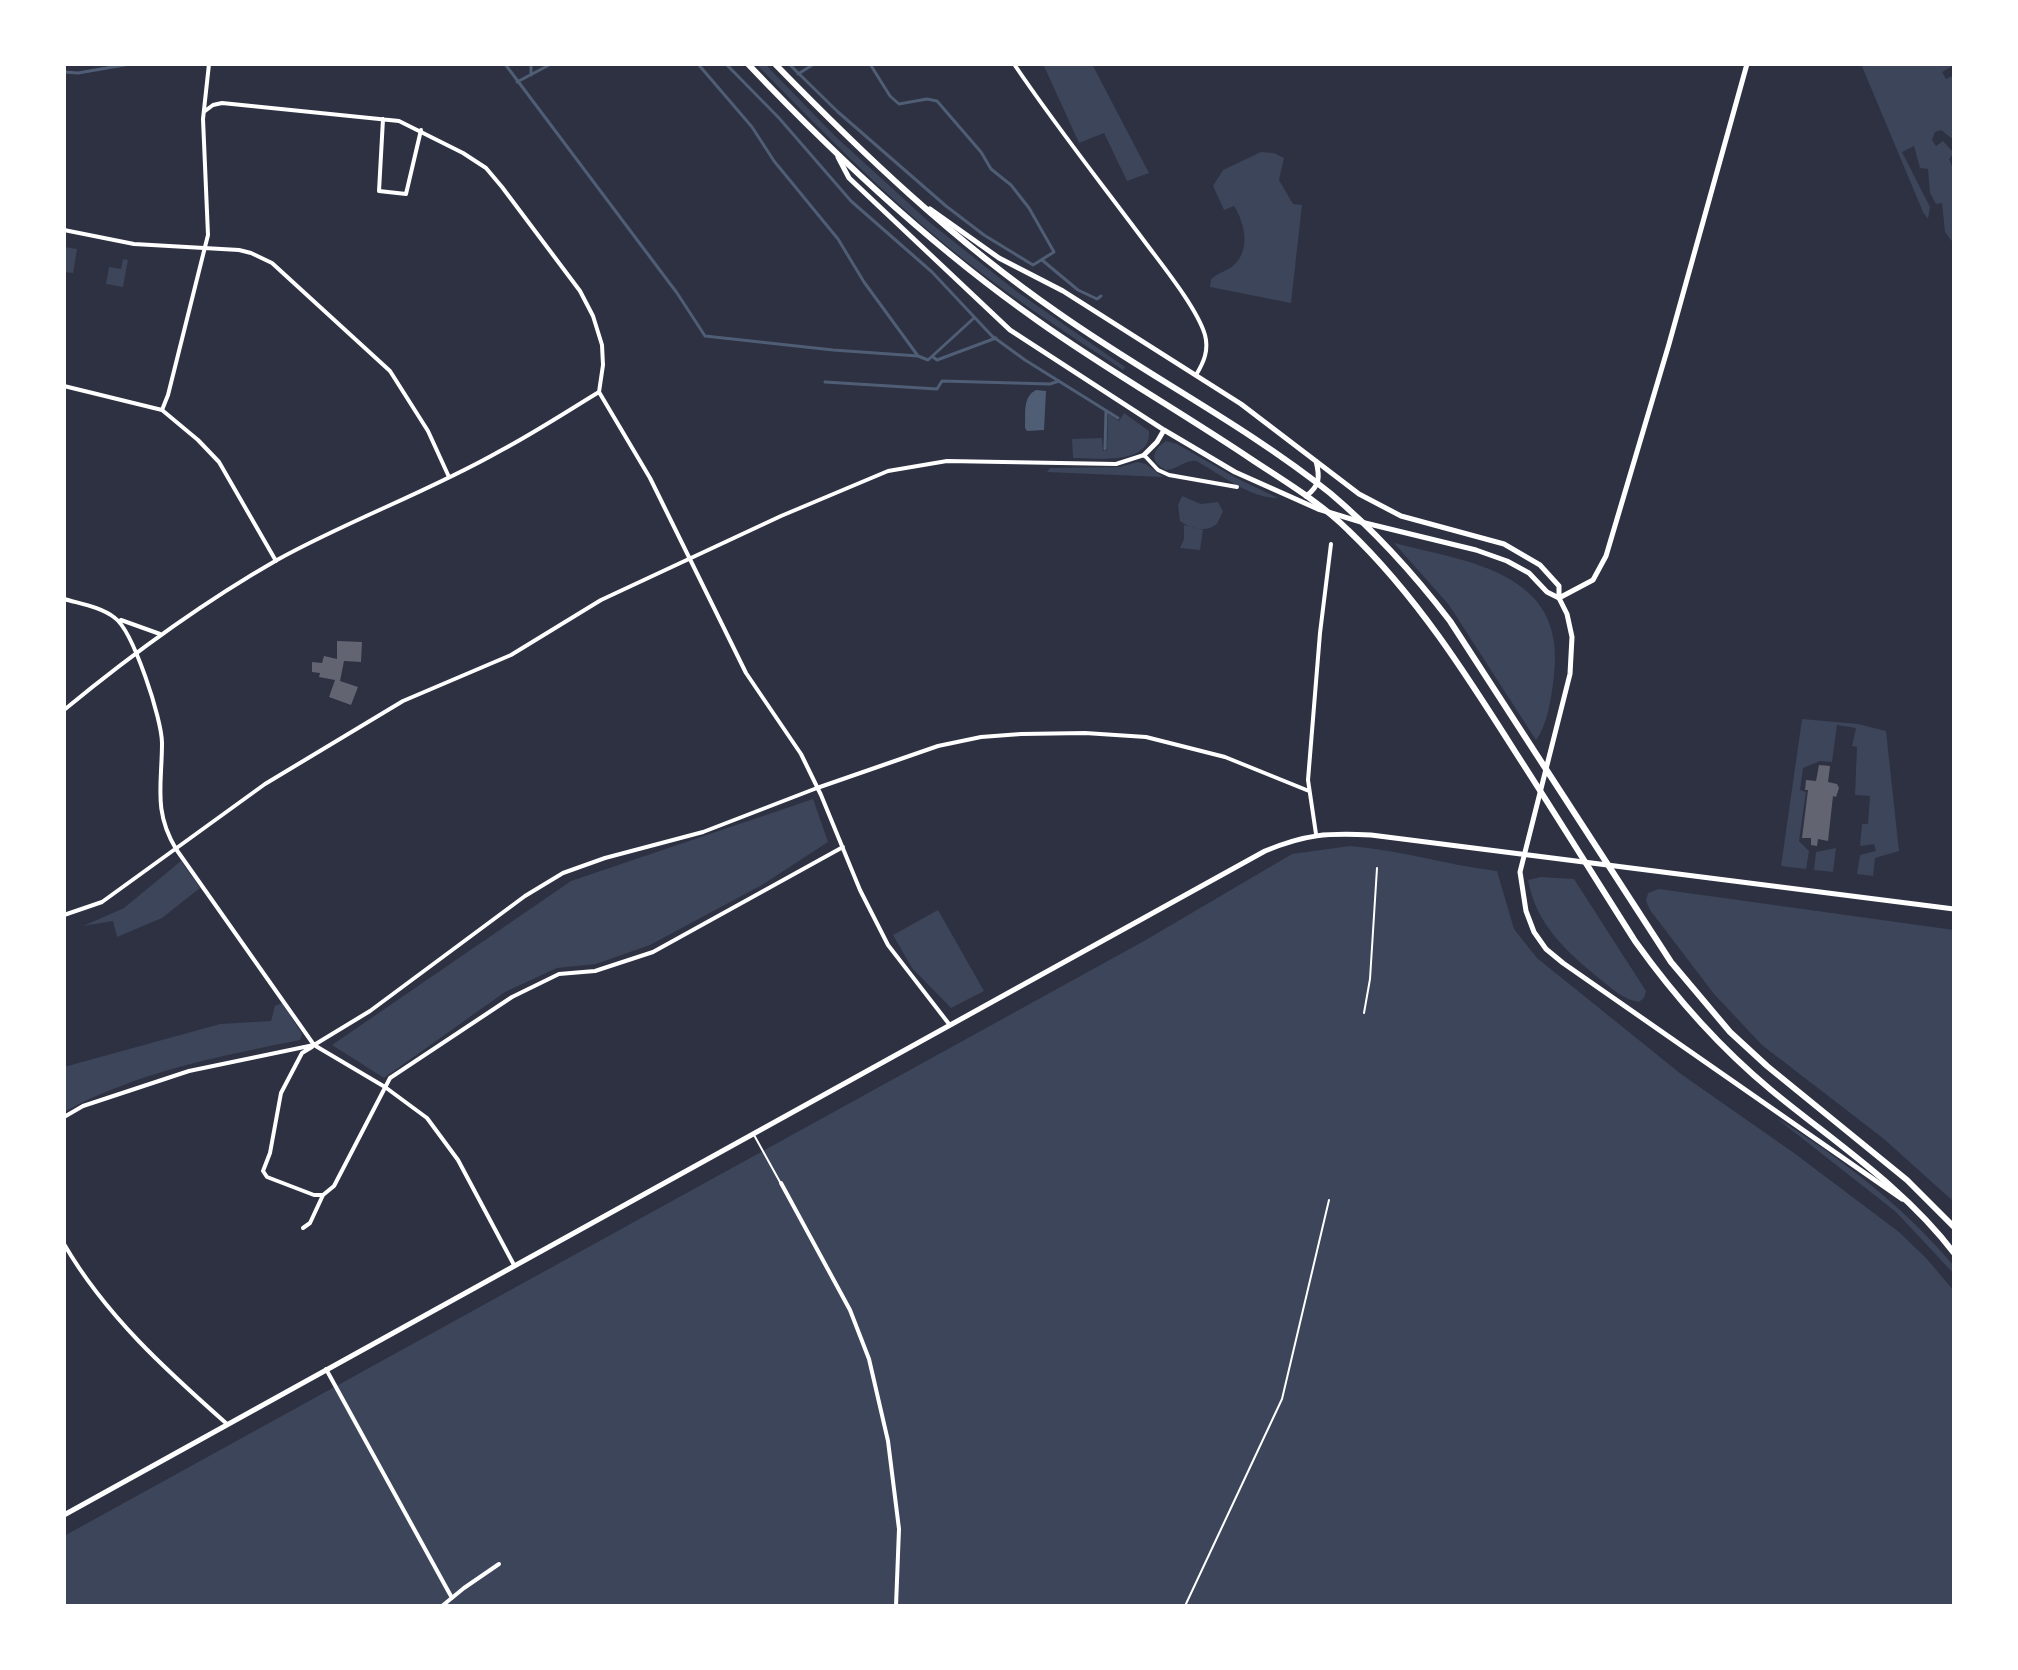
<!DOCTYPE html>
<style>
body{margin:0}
#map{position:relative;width:2018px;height:1670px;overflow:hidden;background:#2d3142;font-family:Spectral,serif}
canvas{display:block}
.frame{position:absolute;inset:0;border:66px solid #fff;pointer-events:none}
</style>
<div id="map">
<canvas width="2018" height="1670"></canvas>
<div class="frame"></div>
</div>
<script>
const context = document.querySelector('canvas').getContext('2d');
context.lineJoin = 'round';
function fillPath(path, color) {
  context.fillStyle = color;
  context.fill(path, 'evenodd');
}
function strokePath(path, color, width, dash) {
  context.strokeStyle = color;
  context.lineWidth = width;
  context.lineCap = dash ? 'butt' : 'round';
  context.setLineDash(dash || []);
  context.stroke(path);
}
const green = new Path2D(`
 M756 64H765L835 136 928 221 1016 291 1125 367 1123 370C1063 331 1003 292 947 246 879 190 818 127 756 64Z
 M1043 64H1092L1149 173 1127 181 1104 133 1079 143Z
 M1861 64H1949L1951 67 1942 72 1946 79 1954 75V140L1941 130 1935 132 1932 140 1936 146 1943 141 1954 153 1949 159 1954 171V244L1945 232 1942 203 1936 204 1930 193 1928 169 1920 168 1914 146 1902 152 1930 207 1928 219 1923 212Z
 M1261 152 1274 153 1284 158 1279 180 1293 204 1302 205 1291 303 1210 287 1211 279C1218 273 1226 271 1233 266 1251 251 1245 223 1234 206L1224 210 1213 186 1223 170Z
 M64 247 77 249 73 273 64 272Z
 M123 259 128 260 123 287 106 284 109 267 121 269Z
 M1124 413 1149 431C1152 466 1095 458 1073 458L1072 439 1102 438 1103 451H1107L1108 414 1119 421Z
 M1166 441 1177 444 1236 478 1278 498C1249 498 1222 475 1196 461 1185 459 1178 470 1166 470 1149 462 1152 450 1166 441Z
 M1137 462 1146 464 1163 477 1047 472 1050 468 1120 467Z
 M1182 496 1201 504 1218 502 1223 511 1217 524C1206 533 1191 529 1180 521L1178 505Z
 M1184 525 1203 530 1200 550 1180 548 1184 539Z
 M1394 543C1469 562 1567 572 1554 675 1552 694 1548 725 1536 740L1449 605Z
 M1802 719 1858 724 1886 731 1899 851 1875 858 1873 876 1857 874 1860 855 1876 851 1874 844 1860 846 1862 824H1868L1870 796 1855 795 1857 747 1852 746 1856 728 1837 725 1832 762 1820 761 1803 768 1800 790 1806 792 1799 841 1809 851 1806 869 1781 866Z
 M813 799 828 842 762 885 650 945 596 964 557 968 505 992 384 1078 332 1045 571 881Z
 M1350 846C1400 850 1447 865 1497 871L1514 929 1537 958 1681 1074 1794 1153 1899 1232 1927 1259 1954 1291V1606H64V1536L1144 941 1292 854Z
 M1836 848 1833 872 1814 870 1816 852Z
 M181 861 200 888 162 918 117 937 113 921 83 926 124 908Z
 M1541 877 1574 879 1646 991 1644 998 1639 1002C1624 1000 1613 989 1601 980 1567 952 1536 925 1528 880Z
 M1659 889 1954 930V1202L1884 1139 1762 1045 1714 994 1650 910 1646 901 1648 893Z
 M938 910 984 991 951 1008 912 968 893 935Z
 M282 1003 302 1034 300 1040C220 1056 137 1072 64 1112V1067L220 1024 271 1021 275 1006Z
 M1775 1117C1838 1156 1898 1202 1947 1258L1954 1266V1274L1896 1212Z`);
const water = new Path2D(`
 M1036 390 1046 391 1044 430 1027 431 1025 428C1026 414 1022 397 1036 390Z`);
const stream = new Path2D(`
 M505 64 677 293 705 336 833 350 918 356
 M531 64V75
 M698 64 752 127 774 161 838 239 864 282 918 356 928 360 974 318
 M726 64 779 118 851 201 932 272 992 336 1025 360 1118 418
 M789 64 838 112 946 206 984 235 1033 265 1054 252 1029 208 1011 185 991 169 981 152 937 101 927 99 899 104 890 96 870 64
 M64 72 78 73 130 64
 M798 74 814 64
 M517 82 551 64
 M1042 260 1078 290 1097 299 1101 296
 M933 357 937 360 996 338
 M825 382 937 389 942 381 1050 384 1059 381
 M1105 449 1106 411`);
const building = new Path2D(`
 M337 641 362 642 361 662 344 661 340 681 358 687 351 705 329 697 335 680 319 677 320 673 312 672V662L322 663 324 656 337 659Z
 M1819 765 1830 766 1828 782 1837 784 1839 788 1836 797 1833 796 1828 841 1818 839 1817 846 1811 845V838H1802L1808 790H1805L1806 780 1816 781Z`);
const path = new Path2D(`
 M1364 1013 1370 979 1377 868
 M1185 1606 1282 1399 1329 1200`);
const service = new Path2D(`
 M754 1135 780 1182`);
const minor = new Path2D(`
 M1014 64C1055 125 1101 183 1145 242 1162 265 1197 308 1205 335 1209 350 1204 362 1196 375
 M205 111 213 105 222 103 399 121 463 153 486 168 502 187 580 291 593 316 602 345 603 365 599 392 650 478 746 673 801 754 821 795 860 890 888 945 949 1024
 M383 119 379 191 406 194 421 130
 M64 230 134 244 239 250 251 253 272 263 390 371 428 431 449 477
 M64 386 162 410 198 440 219 462 276 561
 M162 410 168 395 208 235 203 119 209 64
 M64 599C81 604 101 607 115 618 133 631 162 719 162 743 162 784 153 811 176 849L314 1045 385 1087 427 1118 458 1160 514 1265
 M121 620 160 634
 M64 710C132 654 200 604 277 560 349 520 428 492 500 451 534 433 566 412 599 392
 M1316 834 1308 780 1320 633 1331 544
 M64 915 102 902 265 784 403 701 511 655 601 600 781 516 888 471 947 461 1116 464 1144 455 1158 470 1169 475 1237 487
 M312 1047 302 1053 281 1093 270 1153 263 1171 267 1177 314 1195H323L334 1186 390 1078 512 997 559 974 595 971 653 952 843 847
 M64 1117 83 1106 189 1071 314 1045 370 1011 525 896 563 873 605 858 703 832 817 788 938 746 981 737 1021 734 1085 733 1146 737 1225 757 1309 791
 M781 1183 850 1310 869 1359 888 1441 899 1529 896 1606
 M303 1228 310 1223 323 1195
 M64 1244C106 1316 166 1370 227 1424
 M326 1369 452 1598
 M442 1606 464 1588 499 1564`);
const tertiary = new Path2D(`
 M838 157 849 178 1010 330 1164 430 1235 472 1318 509 1361 522 1476 550 1507 561 1529 573 1547 592 1559 598
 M930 209 999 258 1063 291 1241 404 1359 494 1401 516 1504 544 1540 565 1559 586V598L1567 614 1572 637 1570 674 1520 872 1526 911 1534 932 1546 949 1563 963 1902 1199
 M1144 455 1157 442 1164 430
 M1306 496C1320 486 1320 477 1316 461
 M1559 598 1593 580 1606 556 1669 344 1747 64
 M64 1515 1265 851C1306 834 1327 833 1371 835L1954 909`);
const primary = new Path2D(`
 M748 64C837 158 931 246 1038 321 1107 370 1181 412 1251 459 1284 481 1320 502 1348 530 1416 595 1466 674 1516 753 1556 815 1595 878 1635 941 1675 997 1718 1046 1771 1090 1834 1142 1904 1187 1954 1253
 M775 64C863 154 953 240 1057 312 1146 375 1245 425 1330 493 1375 531 1414 574 1450 621L1671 962 1730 1032 1767 1066 1907 1180 1954 1227`);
fillPath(green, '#3c4559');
fillPath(water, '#4f5d75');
strokePath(stream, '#4f5d75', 3);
fillPath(building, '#626471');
strokePath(path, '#fff', 2);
strokePath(service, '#fff', 2);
strokePath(minor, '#fff', 4);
strokePath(tertiary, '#fff', 5);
strokePath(primary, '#fff', 6);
</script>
